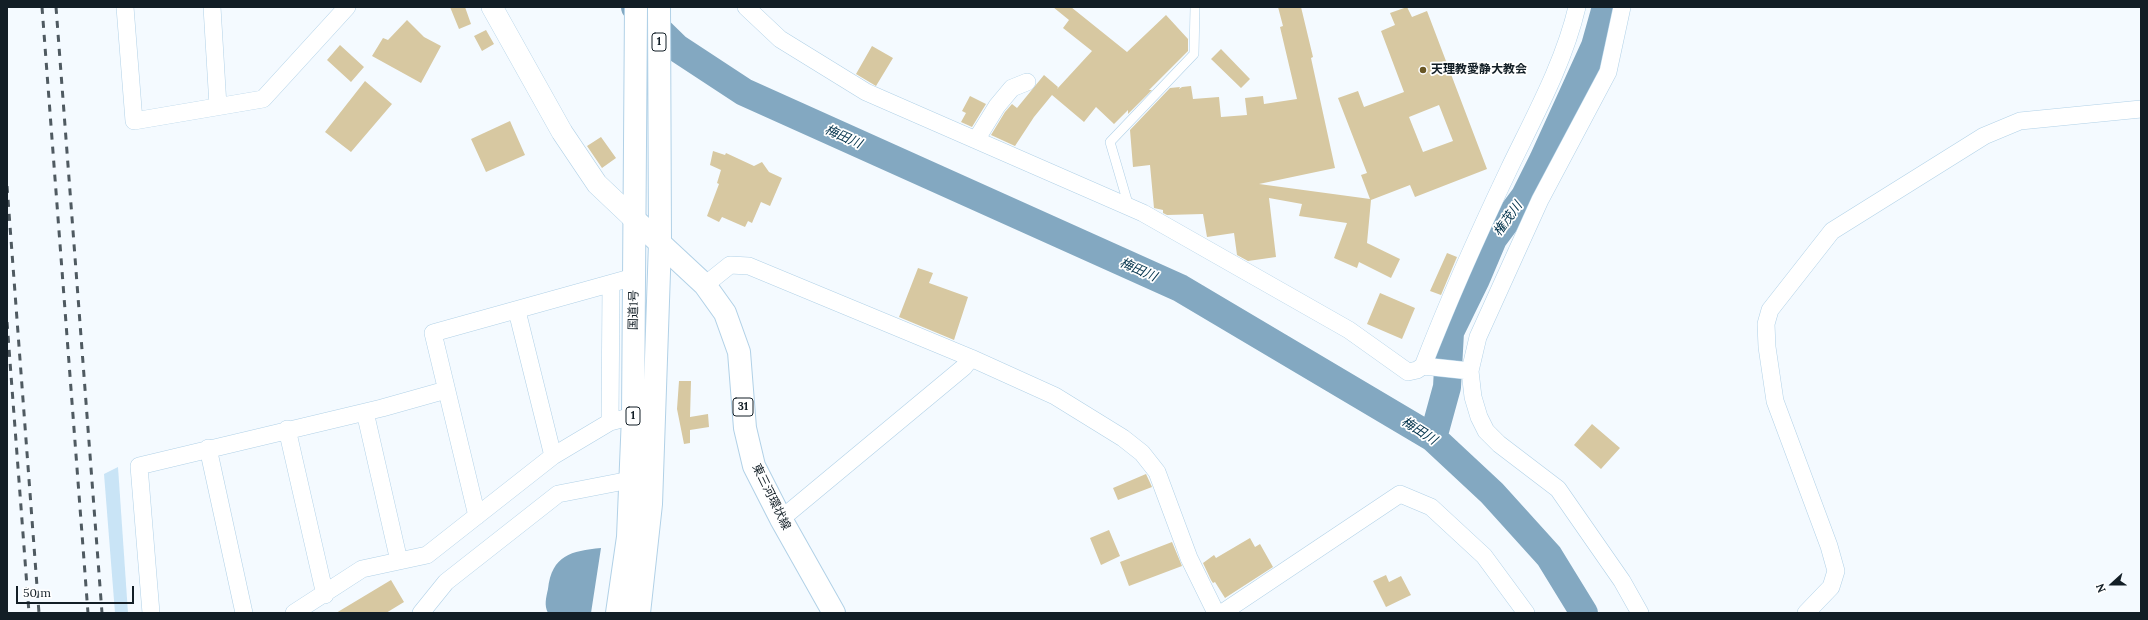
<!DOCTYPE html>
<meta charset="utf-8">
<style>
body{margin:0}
#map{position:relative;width:2148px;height:620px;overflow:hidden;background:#f4faff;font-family:Lora,serif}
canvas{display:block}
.frame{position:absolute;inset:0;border:8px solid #121e26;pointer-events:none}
.north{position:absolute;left:2092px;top:564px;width:40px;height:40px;-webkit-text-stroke:3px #fff;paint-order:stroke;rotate:249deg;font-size:11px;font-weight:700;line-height:16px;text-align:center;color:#121e26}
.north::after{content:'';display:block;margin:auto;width:14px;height:18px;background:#121e26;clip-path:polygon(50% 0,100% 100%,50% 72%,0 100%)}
.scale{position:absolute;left:16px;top:586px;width:118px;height:18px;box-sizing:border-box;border:2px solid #121e26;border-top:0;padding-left:5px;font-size:12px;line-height:14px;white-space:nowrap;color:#121e26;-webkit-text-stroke:3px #fff;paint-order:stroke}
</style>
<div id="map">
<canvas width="2148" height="620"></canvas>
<div class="frame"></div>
<div class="north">N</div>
<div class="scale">50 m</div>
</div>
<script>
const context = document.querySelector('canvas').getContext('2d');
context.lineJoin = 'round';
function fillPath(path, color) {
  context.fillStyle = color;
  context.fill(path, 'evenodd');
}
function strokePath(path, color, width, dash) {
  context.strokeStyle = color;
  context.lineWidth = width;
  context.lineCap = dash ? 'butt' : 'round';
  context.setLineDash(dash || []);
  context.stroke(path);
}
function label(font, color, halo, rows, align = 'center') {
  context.font = font + ' Lora,"Noto Sans JP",serif';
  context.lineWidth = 3.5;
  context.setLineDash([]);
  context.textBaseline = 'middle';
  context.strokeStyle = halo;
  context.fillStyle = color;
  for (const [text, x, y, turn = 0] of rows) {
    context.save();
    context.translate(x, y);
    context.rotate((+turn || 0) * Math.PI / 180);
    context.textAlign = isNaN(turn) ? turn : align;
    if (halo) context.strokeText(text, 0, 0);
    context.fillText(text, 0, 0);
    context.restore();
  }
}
const green = new Path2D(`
 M118 467 128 613H115L104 474Z`);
const water = new Path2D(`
 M601 548 591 613H548C544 605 546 598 548 589 552 555 571 551 601 548Z`);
const river = new Path2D(`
 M635 7 677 48 744 92 1180 288 1433 438 1492 493 1549 556 1584 613
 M1433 438 1447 387 1450 332 1476 279 1493 239 1525 196 1543 160 1595 46 1606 7`);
const building = new Path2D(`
 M450 7H465L471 24 459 29Z
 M1053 7H1071L1127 52 1166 15 1188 39V51L1149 90H1152L1128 114V110L1114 124 1096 107 1084 122 1052 95 1034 117 1015 146 991 135 1005 112 1012 104 1017 108 1044 75 1058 87 1057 89 1092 51 1063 28 1069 20Z
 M1278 7H1301L1313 57 1311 58 1335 168 1259 184 1370 199 1361 175 1367 173 1338 98 1358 91 1364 107 1404 92 1381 31 1395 25 1390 13 1407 7 1412 17 1427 11 1487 169 1415 197 1410 185 1371 200 1367 243 1400 259 1391 278 1359 262 1357 268 1334 258 1347 223 1299 216 1302 204 1269 198 1276 257 1248 261 1237 255 1234 233 1207 237 1203 214 1167 215 1163 213V210L1154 208 1150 165 1133 167 1130 130 1170 88 1180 87 1179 89 1182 87 1191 86 1193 99 1219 97 1221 117 1247 115 1245 98 1263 96 1264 104 1297 99 1280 27 1283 26ZM1439 105 1453 141 1423 152 1409 117Z
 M407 20 424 37 441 46 421 83 372 56 383 38 388 40Z
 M486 30 494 44 482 51 474 36Z
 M340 45 364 67 351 82 327 60Z
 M872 46 893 58 876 86 856 74Z
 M1221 49 1250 79 1241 88 1211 59Z
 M365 81 392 104 351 152 325 132Z
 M970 96 986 104 972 127 961 122 966 113 962 111Z
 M510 121 525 155 486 172 471 139Z
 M601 137 616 158 602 168 587 146Z
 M713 151 725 155 726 153 754 166 762 162 769 172 782 178 770 206 761 202 752 223 748 221 745 227 722 217 719 222 707 216 719 184 717 183 721 170 710 165Z
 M1447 253 1457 257 1441 295 1430 291Z
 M918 268 933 273 929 283 968 297 954 340 899 317Z
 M1380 293 1415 308 1402 339 1367 324Z
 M679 381H691L690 417 708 414 709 427 690 430V443L684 444 677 409Z
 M1592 424 1620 448 1601 469 1574 445Z
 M1146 474 1152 487 1118 500 1113 488Z
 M1109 530 1120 556 1101 565 1090 538Z
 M1250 538 1255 547 1260 544 1273 567 1225 598 1215 582 1213 583 1211 580 1203 563 1214 555 1216 558Z
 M1172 542 1182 566 1129 586 1120 562Z
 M1386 575 1389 582 1401 576 1411 595 1386 607 1373 581Z
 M391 580 404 602 386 613H336Z`);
const service = new Path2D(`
 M1129 207 1110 142 1194 54 1195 7`);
const minor = new Path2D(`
 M125 7 134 121 263 99 347 7
 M212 7 218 106
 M746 7 780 39 866 92 1143 213 1349 330 1408 372 1417 370 1423 366 1470 371 1473 397 1479 417 1486 431 1499 444 1558 489 1622 581 1640 613
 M976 140 997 106 1012 88 1027 82
 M705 285 730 265 749 266 971 358 1055 396 1123 438 1142 453 1157 472 1189 558 1216 613
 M517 311 553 456
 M1423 366C1449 299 1478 234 1509 169 1534 117 1564 63 1577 7
 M1470 371 1478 337 1540 200 1608 72 1622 7
 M365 412 399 561
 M610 422 611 284
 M287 429 325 595
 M208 448 244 613
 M477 516 433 333 634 277
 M781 519 964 367 971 358
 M151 613 139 466 382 408 446 390
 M294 613 362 569 427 555 553 456 610 422 633 416
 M421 613 446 582 558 494 630 480
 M1222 613 1400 494 1431 507 1484 556 1526 613
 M1806 613 1831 587 1836 571 1829 546 1775 401 1767 347 1766 324 1770 310 1832 231 1984 136 2020 121 2141 109`);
const tertiary = new Path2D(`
 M492 7 562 132 597 184 634 219`);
const primary = new Path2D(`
 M634 219 705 285 725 313 739 352 745 428 754 466 781 519 834 613`);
const trunk = new Path2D(`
 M617 613 628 537 633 416 636 7
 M639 613 651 504 660 243 659 7`);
const rail = new Path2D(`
 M42 7 88 613
 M56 7 102 613
 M7 186 39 613
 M7 322 29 613`);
const markers = [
 [1423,70,4,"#695725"]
];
const shields = [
 [659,42,14],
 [743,407,20],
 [633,416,14]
];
const shieldNames = [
 ["1",659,42],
 ["31",743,407],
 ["1",633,416]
];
const poiNames = [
 ["天理教愛静大教会",1431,70]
];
const streetNames = [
 ["国道1号",634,310,-89],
 ["東三河環状線",771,497,64]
];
const waterNames = [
 ["梅田川",843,137,24],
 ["権茂川",1508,219,-54],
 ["梅田川",1138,270,24],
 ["梅田川",1419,431,33]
];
fillPath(green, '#c9e4f6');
fillPath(water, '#83a8c1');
strokePath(river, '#83a8c1', 28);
fillPath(building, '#d7c8a1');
strokePath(service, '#b1d1e7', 10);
strokePath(minor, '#b1d1e7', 18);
strokePath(tertiary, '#b1d1e7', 22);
strokePath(primary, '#b1d1e7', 24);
strokePath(trunk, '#b1d1e7', 24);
strokePath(service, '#fff', 9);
strokePath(minor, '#fff', 17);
strokePath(tertiary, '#fff', 21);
strokePath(primary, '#fff', 22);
strokePath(trunk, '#fff', 22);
strokePath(rail, '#4f5a61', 3, [7, 7]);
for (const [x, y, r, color] of markers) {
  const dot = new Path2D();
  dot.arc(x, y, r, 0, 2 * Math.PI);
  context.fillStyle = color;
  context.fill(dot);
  strokePath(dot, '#fff', 1.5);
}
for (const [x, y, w] of shields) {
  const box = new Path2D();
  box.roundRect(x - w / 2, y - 9, w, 18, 3);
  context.fillStyle = '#fff';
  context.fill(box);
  strokePath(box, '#121e26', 1);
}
label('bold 11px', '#121e26', null, shieldNames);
label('bold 12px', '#121e26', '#fff', poiNames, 'left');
label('12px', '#121e26', '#fff', streetNames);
label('italic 13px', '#00314a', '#fff', waterNames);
</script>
